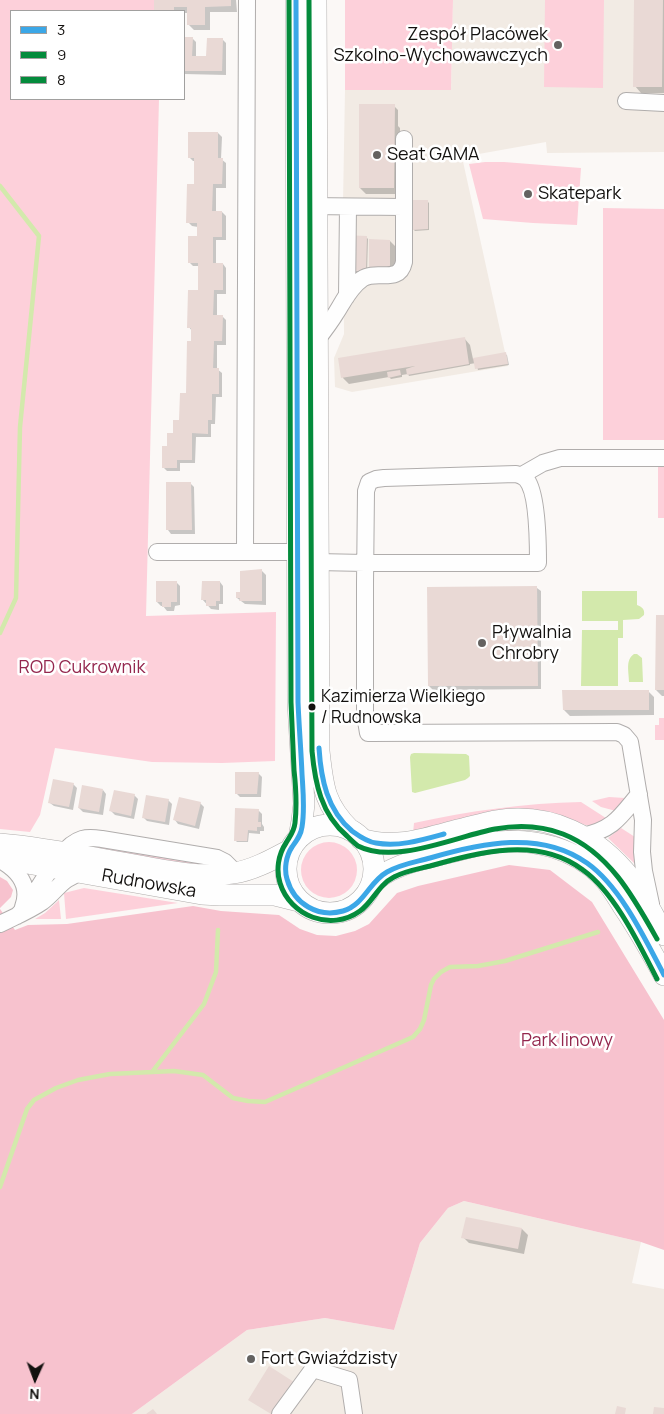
<!DOCTYPE html>
<meta charset="utf-8">
<style>
body{margin:0}
#map{position:relative;width:664px;height:1414px;overflow:hidden;background:#fbf8f6;font-family:Manrope,sans-serif}
canvas{display:block}
.legend{position:absolute;left:10px;top:10px;width:175px;height:90px;box-sizing:border-box;background:#fff;border:1px solid #a1a09f;margin:0;padding:6px 9px;list-style:none;font-size:15px;color:#13110f}
.legend li{display:flex;align-items:center;gap:10px;height:25px}
.legend b{width:25px;border:1px solid #a1a09f}
.north{position:absolute;left:10px;top:1354px;width:50px;height:50px;-webkit-text-stroke:4px #fff;paint-order:stroke;rotate:182deg;font-size:14px;font-weight:700;line-height:20px;text-align:center;color:#13110f}
.north::after{content:'';display:block;margin:auto;width:18px;height:22px;background:#13110f;clip-path:polygon(50% 0,100% 100%,50% 72%,0 100%)}
</style>
<div id="map">
<canvas width="664" height="1414"></canvas>
<ul class="legend">
<li><b style="height:6px;background:#3ba7e7"></b>3</li>
<li><b style="height:6px;background:#048b3c"></b>9</li>
<li><b style="height:6px;background:#048b3c"></b>8</li>
</ul>
<div class="north">N</div>
</div>
<script>
const context = document.querySelector('canvas').getContext('2d');
context.lineJoin = 'round';
function fillPath(path, color) {
  context.fillStyle = color;
  context.fill(path, 'evenodd');
}
function strokePath(path, color, width, dash) {
  context.strokeStyle = color;
  context.lineWidth = width;
  context.lineCap = dash ? 'butt' : 'round';
  context.setLineDash(dash || []);
  context.stroke(path);
}
function label(font, color, halo, rows, align = 'center') {
  context.font = font + ' Manrope,sans-serif';
  context.lineWidth = 5;
  context.setLineDash([]);
  context.textBaseline = 'middle';
  context.strokeStyle = halo;
  context.fillStyle = color;
  for (const [text, x, y, turn = 0] of rows) {
    context.save();
    context.translate(x, y);
    context.rotate((+turn || 0) * Math.PI / 180);
    context.textAlign = isNaN(turn) ? turn : align;
    if (halo) context.strokeText(text, 0, 0);
    context.fillText(text, 0, 0);
    context.restore();
  }
}
const built = new Path2D(`
 M453 0H664V152L547 153 546 142 462 157 508 366 352 392 335 387 334 358 344 334 343 203 345 90H451Z
 M464 1201 641 1242 632 1283 664 1289V1414H132L247 1330 325 1318 394 1330 420 1243 448 1208Z`);
const green = new Path2D(`
 M0 0H161V11H11V99H159L146 616 276 612 275 761 222 763 152 762 55 748 40 815 30 832 0 829Z
 M345 0H453L451 90H345Z
 M545 0H604L603 88 544 87Z
 M485 162H504L581 168 577 225 533 223 483 219 469 164Z
 M603 208 664 209V440H603Z
 M658 467H664V518H658Z
 M659 718H664V740H655V725H659Z
 M609 797 625 798 616 811 601 807 592 801Z
 M581 802 609 820C588 828 589 827 568 818L413 833 414 823C469 811 525 803 581 802Z
 M621 828 635 837 634 847 635 864 608 838Z
 M301 870a28 28 0 1 1 56 0a28 28 0 1 1-56 0Z
 M83 844 218 865H182L78 846Z
 M84 888 178 903 66 919 64 893Z
 M59 900 61 919H35L45 913Z`);
const forest = new Path2D(`
 M509 865 550 870 592 902 664 1020V1250L641 1242 464 1201 448 1208 420 1243 394 1330 325 1318 247 1330 132 1414H0V909L15 930 28 925 67 924 193 906 221 911 279 915 300 929 317 935 336 936 355 931 369 924 397 893 418 886Z
 M0 877 7 881 13 890 11 897 0 908Z`);
const water = new Path2D(`
 M582 591H637V605C642 607 645 609 644 615L639 619 623 620V638H618V686H581L582 630H618V621H582Z
 M634 654H637L642 658 643 682H629C629 672 625 660 634 654Z
 M414 753 466 754 469 756 470 776 468 778 465 780 415 793 412 792 410 757 411 754Z`);
const shadow = new Path2D(`
 M155 0H236L237 12H210V30H194L188 24V13H184V11H155Z
 M635 0H664V93H641L635 86Z
 M184 38H192L196 42V57H208L222 39 226 43V75L184 74Z
 M394 106 398 110V126L400 128V194H366L360 188Z
 M218 133 222 137 221 159 226 163V188H216V212H222L226 216V240H216V264H223L226 268V294H217V316H222L226 320V345H217V369L222 373V397H216L215 424H211V437H196L195 463H180V471H167L163 467 168 447 180 421 188 395 192 342V331L189 327 199 291V266H193L189 262 198 237V227L192 226 188 222 195 185V161H193L189 157Z
 M427 201 429 203V230L415 231 413 229Z
 M366 237 368 239 367 272H344Z
 M390 241 396 247 395 273H376L370 266Z
 M464 338 470 345 473 359 505 354 507 355 509 365 478 370 476 363 470 364V365L409 376 408 374 402 375V377L391 379 389 377 349 384 343 378 339 359Z
 M190 483 194 487 195 534H171L168 530Z
 M262 571 266 575V605L245 604 237 598Z
 M176 582 180 586V605L175 606 174 611H167L163 606H161L157 602Z
 M220 582 223 586V604H219V610L211 609 202 599Z
 M537 588 541 591V689L433 690 429 686Z
 M664 617V696H662L656 690Z
 M648 691 654 697V715L570 716 564 710Z
 M258 773 262 777 261 797H240L236 793Z
 M73 784 77 788 73 810 54 806 50 803Z
 M103 790 106 794 103 815 83 812 79 808Z
 M134 795 138 799 134 819 115 815 111 811Z
 M168 800 172 804 169 825 147 821 143 817Z
 M200 803 204 807 199 829 178 824 175 820Z
 M258 810 262 814V824L264 827V831H260V834L249 833 248 842H237L235 840Z
 M522 1229 528 1235 524 1254 469 1243 463 1237Z`);
const stream = new Path2D(`
 M0 186 39 236 20 427 16 598 0 633
 M152 1072 204 1004 216 972 218 930
 M0 1187 27 1109 34 1100 56 1088 78 1080 110 1074 174 1071 203 1075 233 1098 248 1101 265 1102 413 1037 420 1029 424 1020 431 985 434 979 441 972 450 967 478 966 505 961 598 932`);
const building = new Path2D(`
 M154 0H231V6L205 7V25H187V7H174V11H154Z
 M634 0H663L662 87H633Z
 M184 37H193L192 56H206L207 38H223L222 71H184Z
 M359 104H395L394 188H359Z
 M188 132H218V158H223L222 184H213L212 211H222V237H213V263H223V290H214L213 315H223L222 341H214L213 368H219V394H212V420H208V434L192 433V460H177V468H162V446H167V433H173V420H179L180 393H186L187 341H191V328H187L188 290H198V263H188V236H197V223H186L187 184H194V158H188Z
 M411 200H428V229L412 230Z
 M342 235 367 236 366 271H342Z
 M369 239 390 240V267H369Z
 M465 337 469 364 407 375 406 369 415 366 341 378 338 358Z
 M506 352 508 364 475 369 473 358Z
 M400 370 401 375 388 378 387 372Z
 M166 482H191L192 530H166Z
 M262 569V601H239L240 598H236V592H240V571Z
 M156 581H177V602H171V607H162V602H156Z
 M202 581H220V601H216V606H206V600H201Z
 M537 586 538 686H428L427 587Z
 M656 615H664V690H655Z
 M562 690H649V710H563Z
 M235 772H259L257 794H235Z
 M53 779 74 783 69 807 48 803Z
 M82 785 103 789 99 812 78 808Z
 M114 790 135 794 131 816 109 811Z
 M146 795 169 799 165 822 142 818Z
 M179 797 201 802 195 826 173 820Z
 M235 808 259 809 258 822H261V827H257V831L248 830 247 841H234Z
 M466 1217 522 1228 518 1249 461 1238Z
 M269 1366 297 1384 278 1414H271L248 1400Z
 M617 1406 626 1408 625 1414H615Z
 M654 1407 664 1408V1414H653Z
 M153 1409 157 1414H146Z`);
const minor = new Path2D(`
 M626 101 664 103
 M307 206 404 207
 M347 296 348 207
 M316 341C323 332 330 323 336 313 343 302 350 287 362 279 376 269 399 285 404 262V139
 M522 475 543 463 560 458H664
 M157 552H299L317 562 365 563H538C538 546 538 492 526 479 523 476 520 475 516 474L384 478 376 479 369 482 366 491 365 583V715L368 733 617 732 624 735 630 742 643 820 642 852 644 871 651 904
 M245 552 247 0
 M582 836C613 830 620 817 639 794
 M0 860C18 870 31 886 23 907
 M17 916C37 898 56 847 82 839 89 837 95 838 102 839L217 858 225 862 236 873
 M0 924C14 917 29 911 42 902 58 890 61 878 83 872
 M280 1414 313 1369 349 1380 354 1414`);
const major = new Path2D(`
 M296 0 298 702 304 804 302 821 299 838
 M316 0 319 751C323 787 324 804 350 830
 M286 869a44 44 0 1 1 88 0a44 44 0 1 1-88 0Z
 M361 839C394 849 422 840 454 831 468 828 481 824 495 821 551 812 597 836 631 879 644 896 654 917 664 935
 M0 844C47 848 93 858 140 866 170 872 203 878 234 873 254 870 273 859 290 850
 M0 858 202 894 220 895H275L299 901
 M371 885C389 864 425 859 451 852 467 848 483 843 499 842 535 838 575 849 601 875 610 884 616 895 623 906 638 928 651 951 664 975`);
const bus1 = new Path2D(`
 M296 0 298 702C299 726 301 750 302 774 303 791 305 809 302 827 301 835 297 840 292 847 286 856 284 869 287 879 294 904 318 918 343 911 364 905 369 882 387 872 401 864 416 862 430 858 481 843 541 830 587 863 621 887 645 939 664 975
 M319 748C321 779 327 810 352 831 359 836 367 842 376 843 399 847 422 840 444 834`);
const bus2 = new Path2D(`
 M289 0 291 702C292 725 293 747 294 770 296 788 297 805 295 823 294 832 290 836 286 843 278 855 276 870 280 883 290 916 331 932 360 911 373 902 378 885 394 877 405 871 418 869 430 866 480 852 538 836 583 870 615 893 639 944 657 979`);
const bus3 = new Path2D(`
 M309 0 312 751C315 783 321 814 347 836 350 839 354 843 358 846 395 865 457 836 495 829 517 825 542 826 563 834 609 852 634 898 657 939`);
const markers = [
 [558,45,5,"#646260"],
 [377,155,5,"#646260"],
 [528,194,5,"#646260"],
 [482,643,5,"#646260"],
 [312,707,4.5,"#13110f"],
 [251,1359,5,"#646260"]
];
const busNames = [
 ["Kazimierza Wielkiego",321,697],
 ["/ Rudnowska",321,718]
];
const poiNames = [
 ["Zespół Placówek",548,35,"right"],
 ["Szkolno-Wychowawczych",548,56,"right"],
 ["Seat GAMA",387,155],
 ["Skatepark",538,194],
 ["Pływalnia",492,633],
 ["Chrobry",492,654],
 ["Fort Gwiaździsty",261,1359]
];
const parkNames = [
 ["ROD Cukrownik",82,668],
 ["Park linowy",567,1041]
];
const streetNames = [
 ["Rudnowska",149,884,10]
];
fillPath(built, '#f2ebe4');
fillPath(green, '#fdd0da');
fillPath(forest, '#f7c2ce');
fillPath(water, '#d3e9ac');
fillPath(shadow, '#0003');
strokePath(stream, '#d3e9ac', 4.5);
fillPath(building, '#e9d9d5');
strokePath(minor, '#b0adac', 18);
strokePath(major, '#b0adac', 22);
strokePath(minor, '#fefefe', 16);
strokePath(major, '#fefefe', 21);
strokePath(bus1, '#3ba7e7', 5);
strokePath(bus2, '#048b3c', 5);
strokePath(bus3, '#048b3c', 5);
for (const [x, y, r, color] of markers) {
  const dot = new Path2D();
  dot.arc(x, y, r, 0, 2 * Math.PI);
  context.fillStyle = color;
  context.fill(dot);
  strokePath(dot, '#fff', 2);
}
label('17px', '#13110f', '#fff', busNames, 'left');
label('18px', '#13110f', '#fff', poiNames, 'left');
label('18px', '#94274e', '#fff', parkNames);
label('18px', '#13110f', '#fff', streetNames);
</script>
